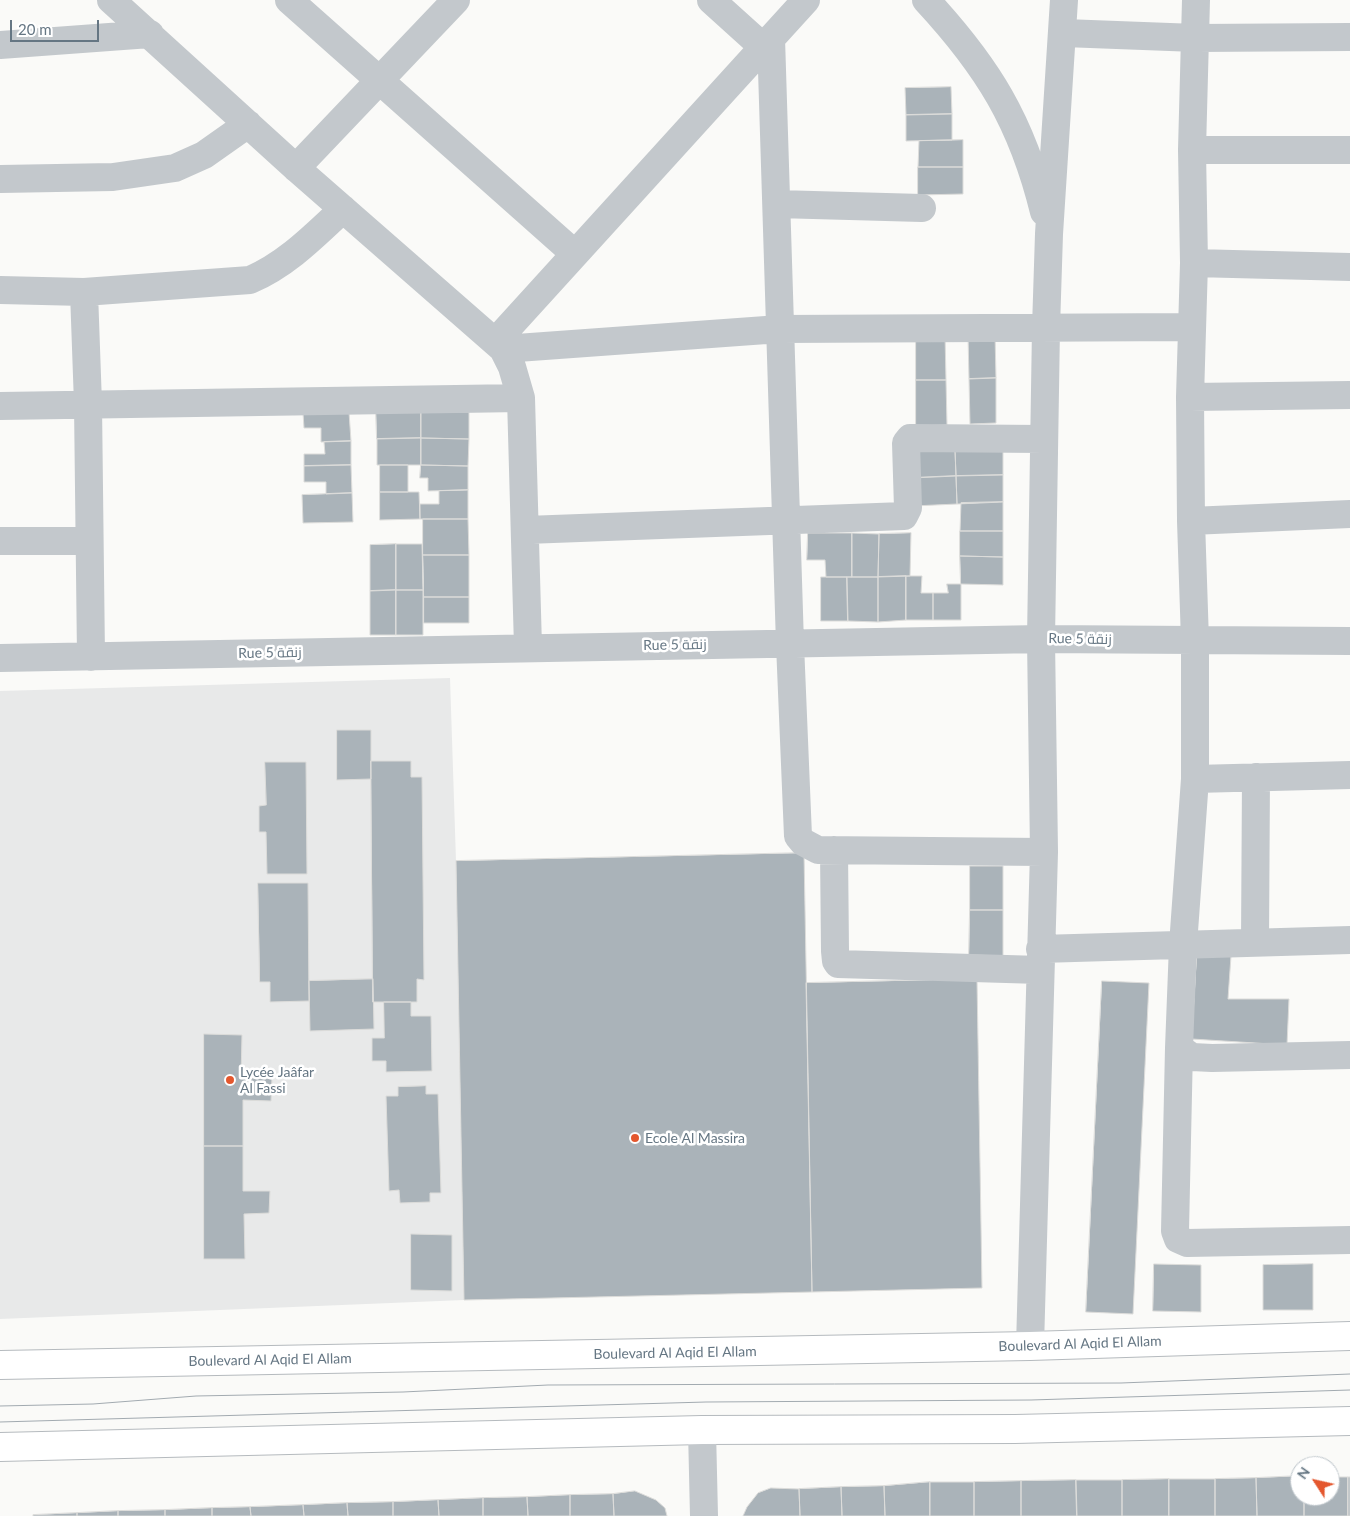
<!DOCTYPE html>
<meta charset="utf-8">
<style>
body{margin:0}
#map{position:relative;width:1350px;height:1516px;overflow:hidden;background:#fafaf8;font-family:Lato,sans-serif}
canvas{display:block}
.north{position:absolute;left:1290px;top:1456px;width:50px;height:50px;box-sizing:border-box;background:#fff;border:1px solid #c1c8cd;border-radius:50%;rotate:305deg;font-size:14px;font-weight:700;line-height:20px;text-align:center;color:#657683}
.north::after{content:'';display:block;margin:auto;width:18px;height:22px;background:#e4572e;clip-path:polygon(50% 0,100% 100%,50% 72%,0 100%)}
.scale{position:absolute;left:10px;top:20px;width:89px;height:22px;box-sizing:border-box;border:2px solid #657683;border-top:0;padding-left:6px;font-size:15px;line-height:18px;white-space:nowrap;color:#657683;-webkit-text-stroke:4px #fff;paint-order:stroke}
</style>
<div id="map">
<canvas width="1350" height="1516"></canvas>
<div class="north">N</div>
<div class="scale">20 m</div>
</div>
<script>
const context = document.querySelector('canvas').getContext('2d');
context.lineJoin = 'round';
function fillPath(path, color) {
  context.fillStyle = color;
  context.fill(path, 'evenodd');
}
function strokePath(path, color, width, dash) {
  context.strokeStyle = color;
  context.lineWidth = width;
  context.lineCap = dash ? 'butt' : 'round';
  context.setLineDash(dash || []);
  context.stroke(path);
}
function label(font, color, halo, rows, align = 'center') {
  context.font = font + ' Lato,Cairo,sans-serif';
  context.lineWidth = 5;
  context.setLineDash([]);
  context.textBaseline = 'middle';
  context.strokeStyle = halo;
  context.fillStyle = color;
  for (const [text, x, y, turn = 0] of rows) {
    context.save();
    context.translate(x, y);
    context.rotate((+turn || 0) * Math.PI / 180);
    context.textAlign = isNaN(turn) ? turn : align;
    if (halo) context.strokeText(text, 0, 0);
    context.fillText(text, 0, 0);
    context.restore();
  }
}
const built = new Path2D(`
 M450 678 456 861 464 1300 0 1319V691Z`);
const building = new Path2D(`
 M951 87 952 114 906 115 905 88Z
 M952 114V140L906 141V115Z
 M963 140V167H918L919 141Z
 M918 167H963V194L918 195Z
 M995 334 996 378 969 379 968 335Z
 M916 335H945L946 380H916Z
 M996 378V423L970 424 969 379Z
 M916 380H946L947 425 916 426Z
 M349 412 351 441 321 442V428H304L303 413Z
 M376 412H421V438L377 439Z
 M421 412H469V439L421 438Z
 M421 438V465H377V439Z
 M421 438 469 439 468 466 421 465Z
 M351 441V465L304 466V454H325L324 442Z
 M1003 449V475L956 476 955 450Z
 M911 450H955L956 476 912 478Z
 M351 465 352 493 326 494V482H304V466Z
 M380 465H408V492H380Z
 M421 465 468 466V490L428 491V478H420Z
 M1003 475V502L957 504 956 476Z
 M956 476 957 504 913 506 912 478Z
 M468 490V519H420V504H439V491Z
 M380 492H419L420 519 380 520Z
 M352 493 353 522 303 523 302 495Z
 M1003 502V531H960L961 503Z
 M423 519H468L469 555H423Z
 M960 531H1003V557L960 556Z
 M808 533H852V577H826L825 560H807Z
 M852 533 879 534 878 577H852Z
 M911 533 910 576 878 577 879 534Z
 M396 544H422L423 590H396Z
 M396 544V590L370 591V545Z
 M423 555H469V597H424Z
 M960 556 1003 557V585L961 584Z
 M906 576V620L878 622V577Z
 M906 576H922L921 593H933V620H906Z
 M821 577H847L848 621H821Z
 M847 577H878V622L848 621Z
 M947 584H961V620H933V593H948Z
 M396 590H423V635H396Z
 M396 590V635H370V591Z
 M424 597H469V623H424Z
 M337 730H371V779L337 780Z
 M371 761H411V777H422L424 980 417 979V1002H373Z
 M265 762H306L307 874H267L266 832H259V806L266 805Z
 M804 853 812 1292 464 1300 456 861Z
 M970 866H1003V910H970Z
 M258 883H308L309 1001 270 1002V982H260Z
 M970 910H1003V956L969 955Z
 M1197 954 1231 956 1228 999H1289L1287 1045 1192 1039Z
 M373 979 374 1029 310 1031 309 981Z
 M977 979 982 1288 812 1292 806 983Z
 M1102 981 1149 983 1133 1314 1086 1312Z
 M384 1002H411V1016H431L432 1071 386 1072V1061H372V1038H384Z
 M204 1034 242 1035 241 1078H272L271 1101 243 1100V1146H204Z
 M426 1086V1094H438L441 1193H430V1202L400 1203 399 1190 389 1191 386 1096H398V1087Z
 M204 1146H243V1191H270L269 1213 244 1214 245 1259H204Z
 M411 1234 452 1235V1291L411 1290Z
 M1154 1264 1201 1265V1312L1153 1311Z
 M1313 1264V1310H1263V1265Z
 M1300 1476V1496H1304V1516H1257L1256 1478Z
 M1330 1477H1348V1516H1304V1496H1330Z
 M1348 1477H1350V1516H1348Z
 M1256 1478 1257 1516H1215V1479Z
 M1169 1479H1215V1516H1169Z
 M1169 1479V1516H1122V1480Z
 M1076 1480 1077 1516H1021V1481Z
 M1076 1480H1122V1516H1077Z
 M1021 1481V1516H974V1482Z
 M930 1482V1516H885L884 1486Z
 M930 1482H974V1516H930Z
 M884 1486 885 1516H842L841 1487Z
 M841 1487 842 1516H800L799 1489Z
 M771 1488 799 1489 800 1516H743L747 1507 758 1493Z
 M635 1491 656 1500 665 1508 667 1516H614L613 1494Z
 M613 1494 614 1516H570V1495Z
 M570 1495V1516H528L527 1497Z
 M527 1497 528 1516H483V1498Z
 M483 1498V1516H439L438 1500Z
 M438 1500 439 1516H393V1502Z
 M393 1502V1516H348L347 1503Z
 M347 1503 348 1516H304L303 1505Z
 M303 1505 304 1516H251L250 1507Z
 M250 1507 251 1516H212V1508Z
 M212 1508V1516H165V1510Z
 M165 1510V1516H118V1511Z
 M118 1511V1516H77V1513Z
 M77 1513V1516H33V1515Z`);
const minor = new Path2D(`
 M111 0 296 168 503 349 512 367 521 398 528 647
 M289 0 575 254
 M711 0 763 47
 M926 0C988 67 1022 122 1044 212
 M1196 0 1192 150 1194 263 1190 397 1191 521 1195 641V779L1183 945 1179 1048 1192 1057 1212 1058 1350 1055
 M1064 33 1196 38 1350 37
 M771 38 790 644 798 836 803 842 818 850 1044 852
 M0 45 150 34
 M1192 150H1350
 M296 168 456 0
 M0 179 113 177 175 168 204 155 248 124
 M777 204 922 208
 M1194 263 1350 267
 M0 290 84 292 250 280C287 264 314 236 343 209
 M84 292 88 404 91 657
 M496 341 806 0
 M503 349 780 329 1192 327
 M1190 397 1350 395
 M0 406 521 398
 M1191 521 1350 514
 M526 530 904 516 908 508 906 443 910 438 1044 439
 M0 541H89
 M0 658 1041 639 1350 641
 M1195 779 1350 775
 M834 850 835 951 836 961 838 964 1040 970
 M1255 941 1256 777
 M1040 949 1350 940
 M1179 1048 1175 1231 1178 1239 1187 1243 1350 1240
 M1030 1346 1044 852 1041 639 1046 328 1049 234 1064 0
 M702 1430 704 1516`);
const major = new Path2D(`
 M0 1365 1030 1346 1350 1336
 M0 1447 702 1430 1015 1429 1350 1421`);
const tram = new Path2D(`
 M0 1406 93 1404 196 1396 403 1392 548 1385 1121 1383 1350 1374
 M0 1422 706 1402 1031 1400 1350 1390`);
const markers = [
 [230,1080,5,"#e4572e"],
 [635,1138,5,"#e4572e"]
];
const streetNames = [
 ["Rue 5 زنقة",1080,639,1],
 ["Rue 5 زنقة",675,645,-1],
 ["Rue 5 زنقة",270,653,-1],
 ["Boulevard Al Aqid El Allam",1080,1344,-2],
 ["Boulevard Al Aqid El Allam",675,1353,-1],
 ["Boulevard Al Aqid El Allam",270,1360,-1]
];
const poiNames = [
 ["Lycée Jaâfar",240,1072],
 ["Al Fassi",240,1088],
 ["Ecole Al Massira",645,1138]
];
fillPath(built, '#e8e9e9');
fillPath(building, '#aab3b9');
strokePath(building, '#dcdcda', 1);
strokePath(major, '#b5babe', 30);
strokePath(minor, '#c3c8cc', 28);
strokePath(major, '#fff', 28);
strokePath(tram, '#a2aab0', 1);
for (const [x, y, r, color] of markers) {
  const dot = new Path2D();
  dot.arc(x, y, r, 0, 2 * Math.PI);
  context.fillStyle = color;
  context.fill(dot);
  strokePath(dot, '#fff', 2);
}
label('14px', '#657683', '#fff', streetNames);
label('14px', '#657683', '#fff', poiNames, 'left');
</script>
